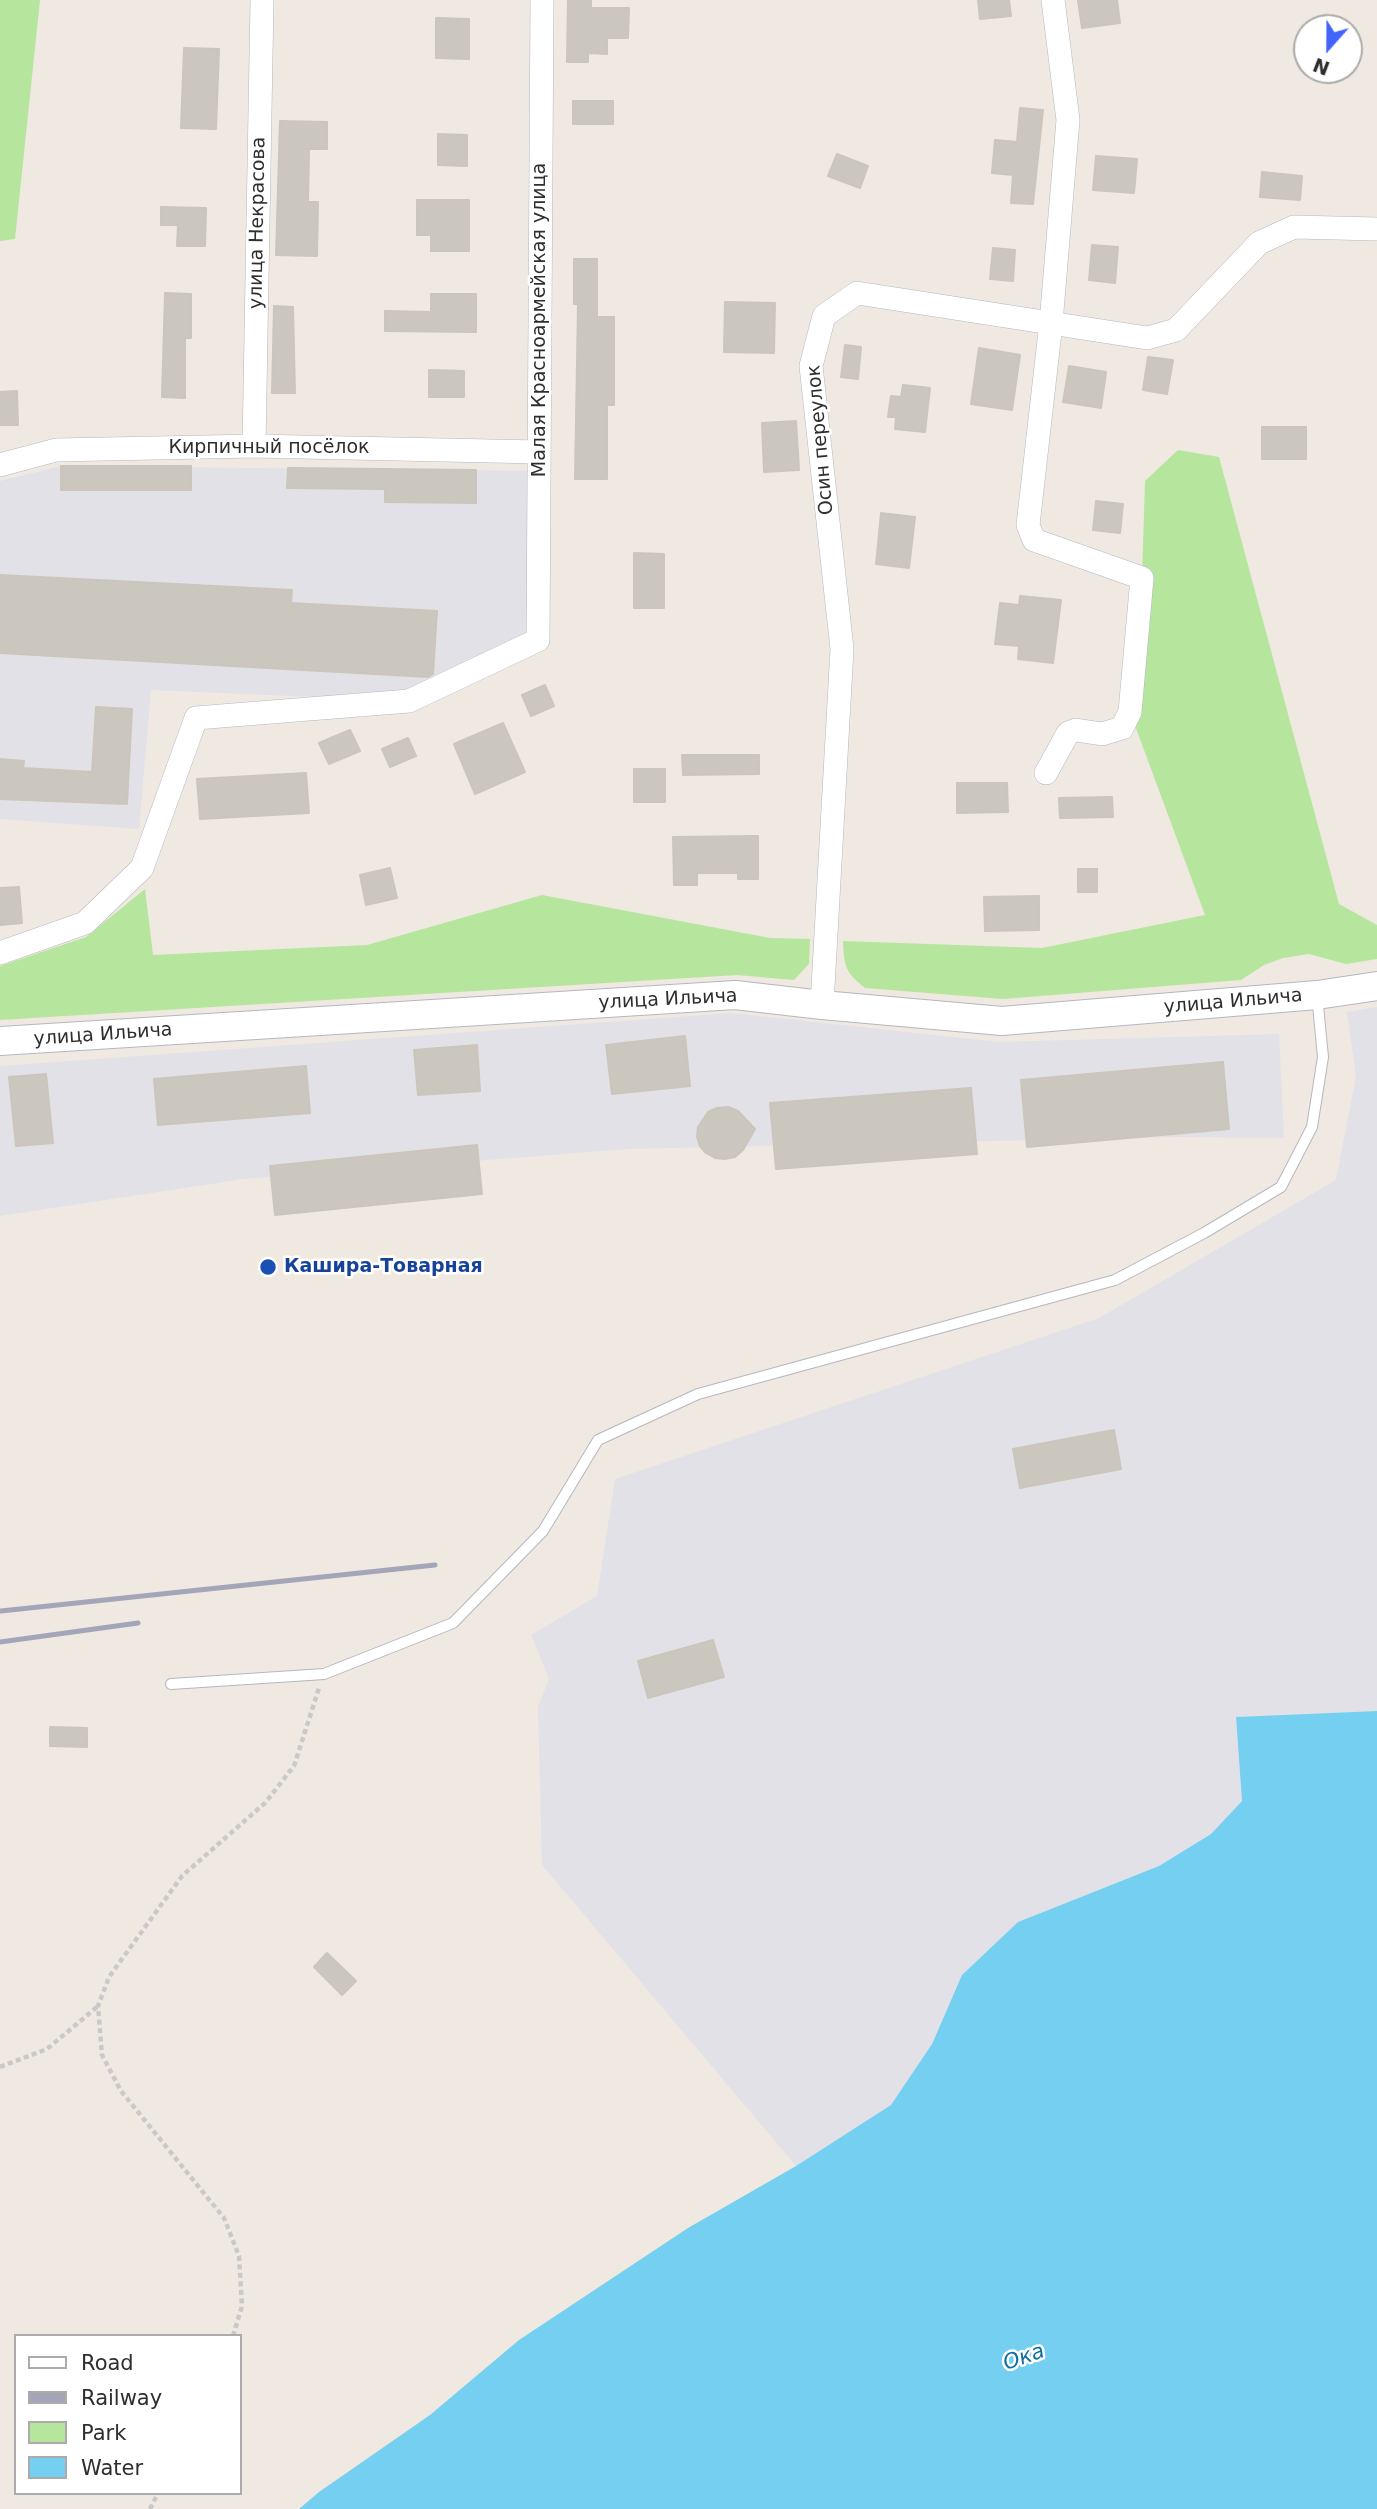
<!DOCTYPE html>
<meta charset="utf-8">
<style>
body{margin:0}
#map{position:relative;width:1377px;height:2509px;overflow:hidden;background:#efe9e1;font-family:"DejaVu Sans",sans-serif}
canvas{display:block}
.legend{position:absolute;left:14px;top:2334px;width:228px;height:161px;box-sizing:border-box;background:#fff;border:2px solid #ababab;margin:0;padding:9px 12px;list-style:none;font-size:21px;color:#2e2e2e}
.legend li{display:flex;align-items:center;gap:14px;height:35px}
.legend b{width:35px;border:2px solid #ababab}
.north{position:absolute;left:1293px;top:14px;width:70px;height:70px;box-sizing:border-box;background:#fff;border:2px solid #ababab;border-radius:50%;rotate:201deg;font-size:19px;font-weight:700;line-height:28px;text-align:center;color:#2e2e2e}
.north::after{content:'';display:block;margin:auto;width:24px;height:32px;background:#4264fb;clip-path:polygon(50% 0,100% 100%,50% 72%,0 100%)}
</style>
<div id="map">
<canvas width="1377" height="2509"></canvas>
<ul class="legend">
<li><b style="height:9px;background:#fff"></b>Road</li>
<li><b style="height:9px;background:#a3a6b8"></b>Railway</li>
<li><b style="height:19px;background:#b6e59e"></b>Park</li>
<li><b style="height:19px;background:#75cff0"></b>Water</li>
</ul>
<div class="north">N</div>
</div>
<script>
const context = document.querySelector('canvas').getContext('2d');
context.lineJoin = 'round';
function fillPath(path, color) {
  context.fillStyle = color;
  context.fill(path, 'evenodd');
}
function strokePath(path, color, width, dash) {
  context.strokeStyle = color;
  context.lineWidth = width;
  context.lineCap = dash ? 'butt' : 'round';
  context.setLineDash(dash || []);
  context.stroke(path);
}
function label(font, color, halo, rows, align = 'center') {
  context.font = font + ' "DejaVu Sans",sans-serif';
  context.lineWidth = 5;
  context.setLineDash([]);
  context.textBaseline = 'middle';
  context.strokeStyle = halo;
  context.fillStyle = color;
  for (const [text, x, y, turn = 0] of rows) {
    context.save();
    context.translate(x, y);
    context.rotate((+turn || 0) * Math.PI / 180);
    context.textAlign = isNaN(turn) ? turn : align;
    if (halo) context.strokeText(text, 0, 0);
    context.fillText(text, 0, 0);
    context.restore();
  }
}
const industrial = new Path2D(`
 M61 466 538 471V640L409 701 151 690 139 829 0 819V481Z
 M1377 1007V1711L1236 1717 1242 1801 1211 1834 1159 1866 1018 1922 962 1975 932 2044 892 2105 796 2166 542 1865 538 1707 549 1679 531 1635 597 1596 615 1479 1099 1318 1336 1180 1356 1076 1347 1012Z
 M731 1013 1000 1042 1279 1034 1284 1138 1176 1137 628 1149 244 1179 0 1216V1066Z`);
const green = new Path2D(`
 M0 0H40L15 239 0 241Z
 M1178 450 1219 457 1339 904 1377 925V959L1346 964 1309 954 1283 958 1264 965 1241 980 1003 999 865 988C845 972 844 966 843 941L1042 948 1205 915 1130 712 1142 578 1145 481Z
 M145 889 153 955 367 945 542 895 770 938 810 939 809 964 794 980 737 975 0 1020V966L86 937Z`);
const water = new Path2D(`
 M1377 1711V2509H299L319 2492 430 2415 519 2340 688 2228 796 2166 891 2105 932 2044 962 1975 1018 1922 1159 1866 1211 1834 1242 1801 1236 1717Z`);
const building = new Path2D(`
 M568 0H591V8H629L628 38H607V54L588 53V62H567Z
 M978 0H1009L1011 16 980 19Z
 M1078 0H1117L1120 23 1082 28Z
 M436 18 469 19V59L436 58Z
 M184 48 219 49 216 129 181 128Z
 M573 101H613V124H573Z
 M1020 108 1043 110 1033 204 1011 203 1013 175 992 173 995 140 1017 142Z
 M280 121 327 122V149H309L308 202H318L317 256 276 255Z
 M438 134 467 135V166L438 165Z
 M837 154 868 166 860 188 828 176Z
 M1096 156 1137 159 1134 193 1093 190Z
 M1262 172 1302 176 1300 200 1260 197Z
 M417 200H469V251H431V235H417Z
 M161 207 206 208 205 246H177L178 225H161Z
 M1092 245 1118 247 1115 283 1089 280Z
 M993 248 1015 250 1013 281 990 279Z
 M574 259H597V317H614V405H607V479H575L578 304H574Z
 M165 293 191 294V338H185V398L162 397Z
 M431 294H476V332L385 331V311L431 312Z
 M725 302 775 303 774 353 724 352Z
 M274 306 293 307 295 393H272Z
 M845 345 861 347 858 379 841 377Z
 M979 348 1020 355 1012 410 971 404Z
 M1148 357 1173 360 1167 394 1143 390Z
 M1069 366 1106 372 1101 408 1063 402Z
 M429 370 464 371V397H429Z
 M903 385 930 388 925 432 895 429 896 417H888L891 396 901 397Z
 M17 391 18 425H0V392Z
 M796 421 799 470 764 472 762 423Z
 M1262 427H1306V459H1262Z
 M61 466H191V490H61Z
 M288 468 476 470V503L385 502V489L287 488Z
 M1096 501 1123 504 1120 533 1093 530Z
 M881 513 915 517 909 568 876 564Z
 M634 553 664 554V608H634Z
 M0 575 292 590 291 603 437 611 433 674 428 677 0 653Z
 M1020 596 1061 600 1053 663 1018 659 1019 646 995 644 1000 603 1019 605Z
 M545 685 554 706 531 716 522 695Z
 M96 707 132 709 127 804 0 799V759L24 761 23 768 92 772Z
 M503 723 525 772 475 794 454 744Z
 M350 730 360 751 329 764 319 743Z
 M408 738 416 756 390 767 382 749Z
 M682 755H759V774L683 775Z
 M634 769H665V802H634Z
 M306 773 309 813 200 819 197 779Z
 M957 783H1007L1008 812 957 813Z
 M1112 797 1113 817 1060 818 1059 798Z
 M758 836V879H738V873H697V885H674L673 837Z
 M390 868 397 898 366 905 360 875Z
 M1078 869H1097V892H1078Z
 M19 887 22 923 0 925V888Z
 M1039 896V930L985 931 984 897Z
 M685 1036 690 1086 612 1094 606 1045Z
 M477 1045 480 1091 418 1095 414 1050Z
 M1223 1062 1229 1129 1027 1147 1021 1080Z
 M306 1066 310 1113 158 1125 154 1079Z
 M46 1074 53 1143 16 1146 9 1077Z
 M971 1088 977 1154 776 1169 770 1103Z
 M728 1107 738 1111 755 1129 743 1150 735 1157 725 1159 715 1158 706 1153 700 1146 697 1137 698 1127 708 1112 717 1108Z
 M477 1145 482 1194 275 1215 270 1166Z
 M1114 1430 1121 1469 1020 1488 1013 1449Z
 M713 1640 724 1677 648 1698 638 1661Z
 M50 1727 87 1728V1747L50 1746Z
 M327 1953 356 1981 342 1995 314 1967Z`);
const path = new Path2D(`
 M0 2067 47 2049 97 2007
 M233 2336 242 2306 239 2256 224 2218 121 2091 102 2055 98 2006 109 1977 182 1876 265 1803 294 1766 319 1688
 M150 2509 158 2493`);
const service = new Path2D(`
 M171 1684 324 1674 453 1623 543 1531 598 1440 698 1394 1115 1280 1204 1233 1281 1187 1312 1127 1323 1057 1317 995`);
const minor = new Path2D(`
 M254 446 262 0
 M0 465 56 450 254 446 539 452
 M1046 773 1068 733 1076 730 1102 734 1122 728 1130 712 1142 578 1034 540 1028 525 1051 323 1068 120 1053 0
 M0 953 85 923 142 868 196 718 409 701 538 640 542 0
 M822 1005 842 649 811 366 824 316 857 293 1147 338 1176 330 1259 243 1294 227 1377 229`);
const tertiary = new Path2D(`
 M0 1041 735 995 822 1005 1002 1021 1317 995 1377 986`);
const rail = new Path2D(`
 M1 1611 435 1565
 M0 1642 138 1623`);
const markers = [
 [268,1267,9,"#1a4fb4"]
];
const streetNames = [
 ["улица Некрасова",258,223,-89],
 ["Малая Красноармейская улица",540,320,-90],
 ["Осин переулок",821,440,-95],
 ["Кирпичный посёлок",269,448],
 ["улица Ильича",668,1000,-3],
 ["улица Ильича",1233,1002,-5],
 ["улица Ильича",103,1035,-4]
];
const transitNames = [
 ["Кашира-Товарная",284,1267]
];
const waterNames = [
 ["Ока",1024,2358,-19]
];
fillPath(industrial, '#e3e1e8');
fillPath(green, '#b6e59e');
fillPath(water, '#75cff0');
fillPath(building, '#cbc7bf');
strokePath(building, '#cbc5ba', 2);
strokePath(service, '#b4b7c1', 12);
strokePath(minor, '#b4b7c1', 24);
strokePath(tertiary, '#b4b7c1', 30);
strokePath(path, '#c9c9c9', 4.5, [5, 3.5]);
strokePath(service, '#fff', 10);
strokePath(minor, '#fff', 23);
strokePath(tertiary, '#fff', 28);
strokePath(rail, '#a3a6b8', 5);
for (const [x, y, r, color] of markers) {
  const dot = new Path2D();
  dot.arc(x, y, r, 0, 2 * Math.PI);
  context.fillStyle = color;
  context.fill(dot);
  strokePath(dot, '#fff', 2.5);
}
label('19px', '#2e2e2e', '#fff', streetNames);
label('bold 19px', '#164399', '#fff', transitNames, 'left');
label('italic 21px', '#0d6fa3', '#fff', waterNames);
</script>
